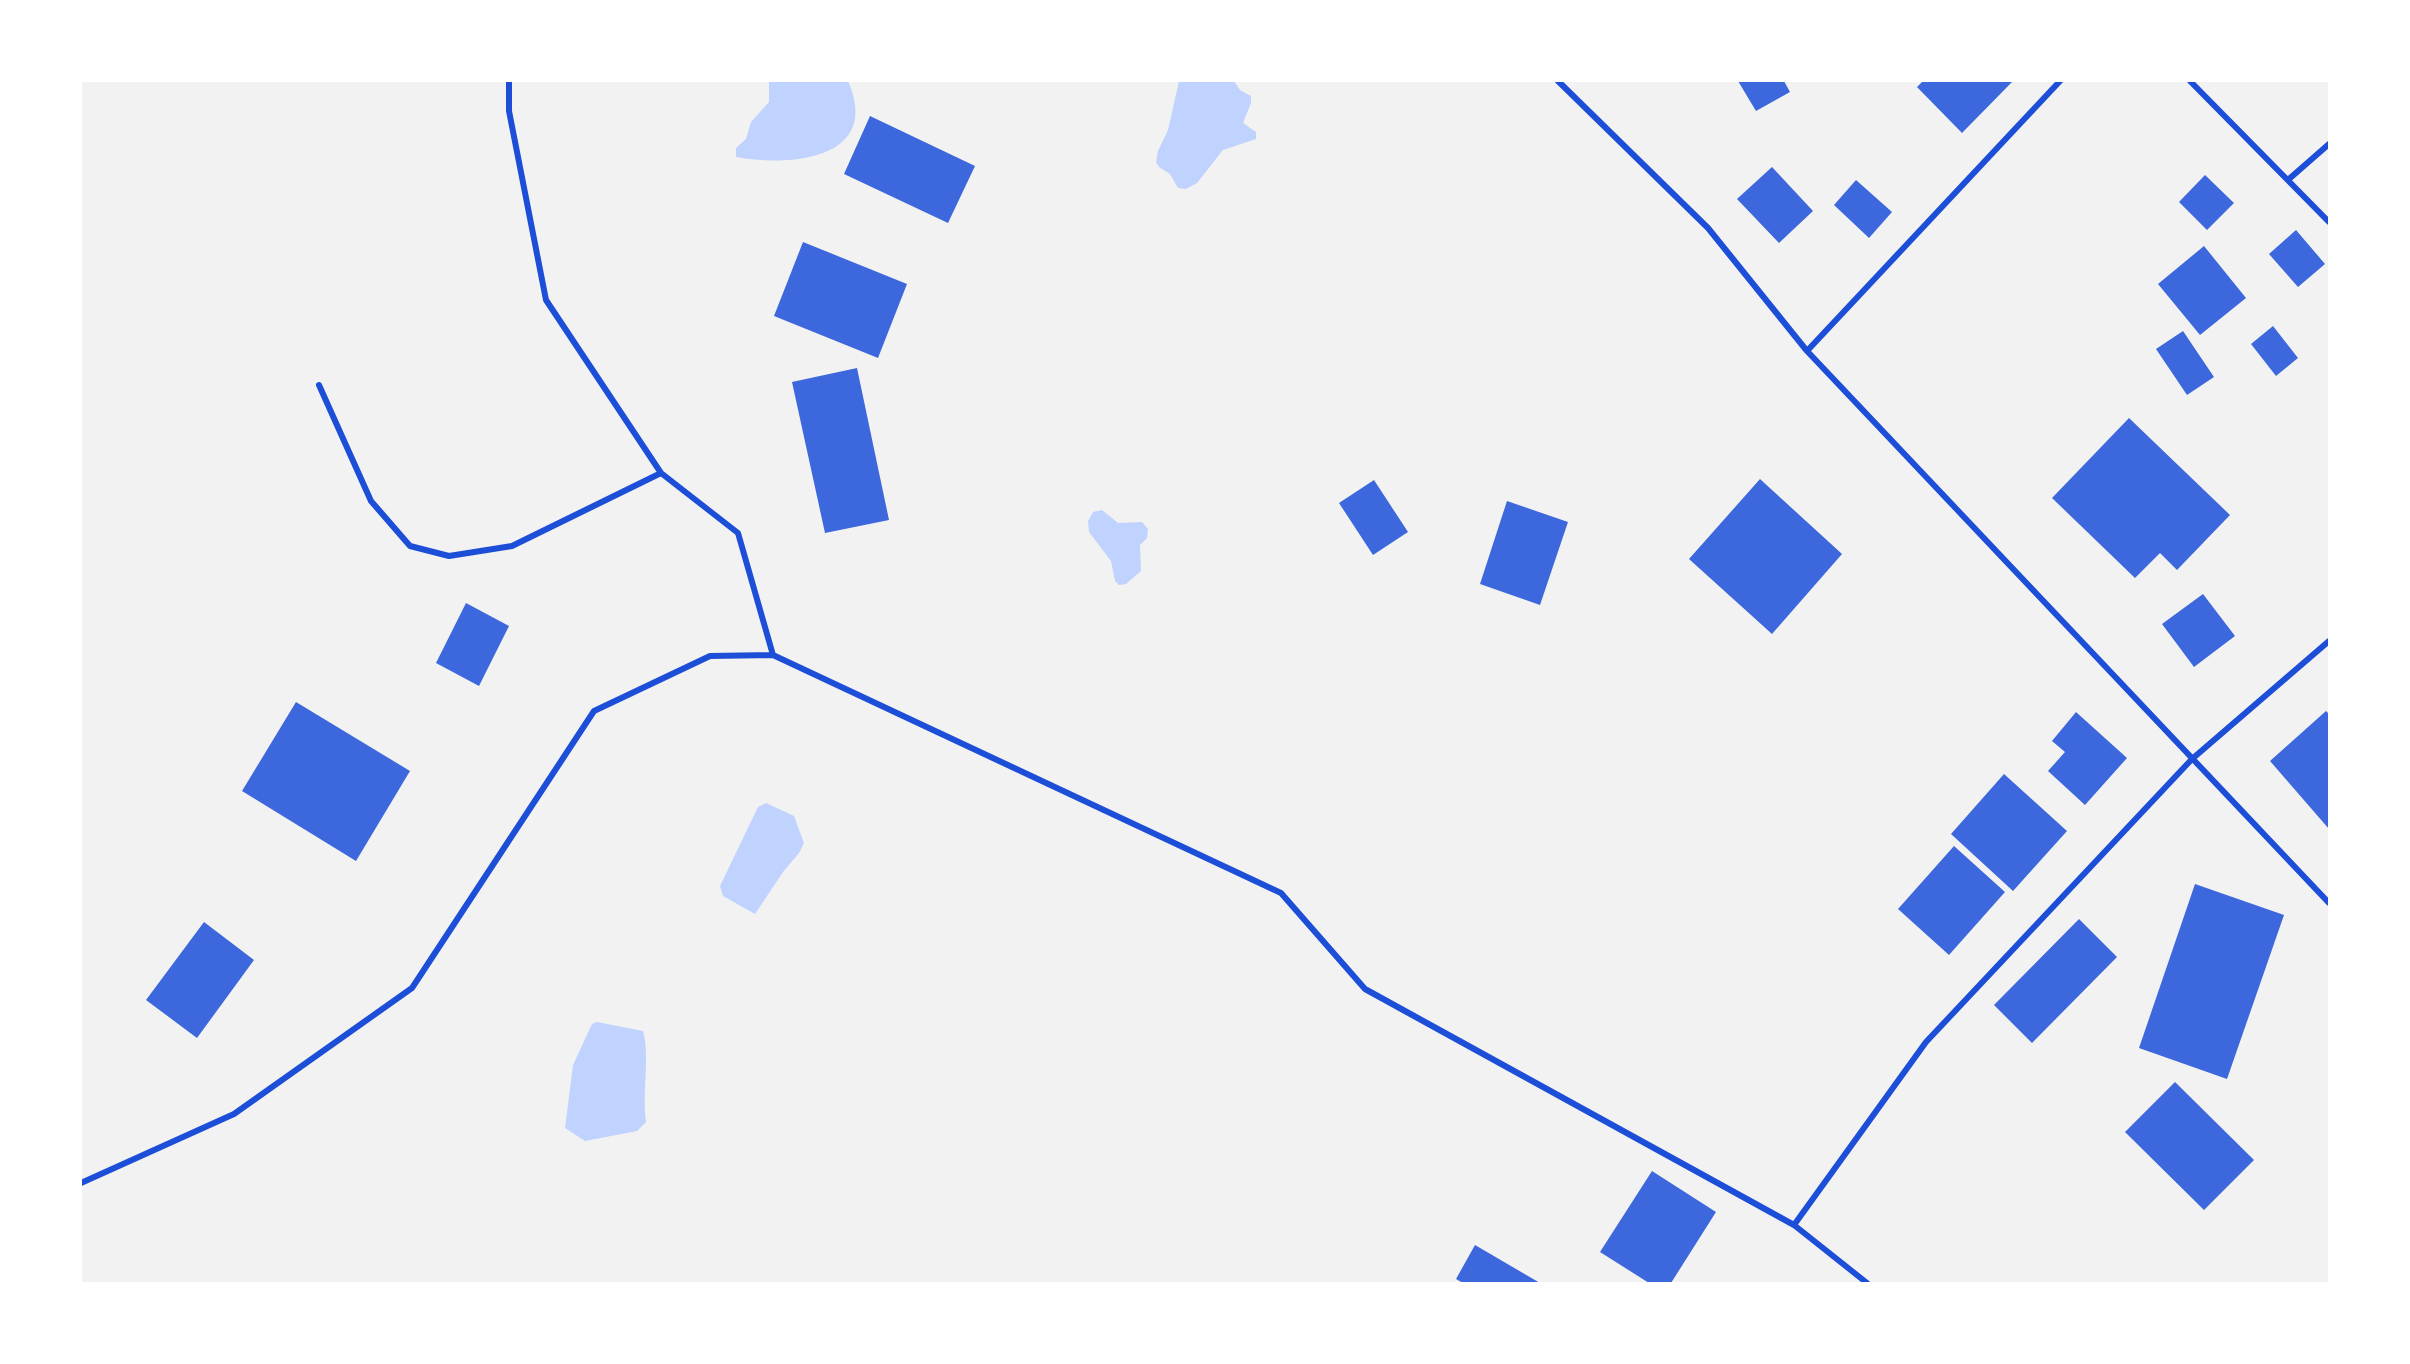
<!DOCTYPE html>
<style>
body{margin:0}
#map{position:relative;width:2410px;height:1364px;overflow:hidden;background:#f2f2f2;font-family:"Source Sans 3",sans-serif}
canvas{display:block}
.frame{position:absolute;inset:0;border:82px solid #fff;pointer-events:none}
</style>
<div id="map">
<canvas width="2410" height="1364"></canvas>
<div class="frame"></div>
</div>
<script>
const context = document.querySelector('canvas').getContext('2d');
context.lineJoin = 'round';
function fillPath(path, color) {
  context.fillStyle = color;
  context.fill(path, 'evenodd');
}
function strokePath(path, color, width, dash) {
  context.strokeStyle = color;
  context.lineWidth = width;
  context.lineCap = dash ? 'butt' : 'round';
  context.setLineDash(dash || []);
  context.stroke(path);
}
const water = new Path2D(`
 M769 81H848C883 160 788 167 736 157V148L746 139 751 122 769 102Z
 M1179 81H1234L1240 90 1251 96V103L1243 123 1256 132V139L1223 150 1197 183 1186 189 1178 188 1170 174 1159 167 1156 162 1158 151 1168 130Z
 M1102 510 1118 523 1142 522 1148 529 1147 538 1140 545 1141 571 1126 584 1119 585 1115 581 1111 561 1089 532 1088 521 1093 512Z
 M766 803 794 816 804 843 799 853 783 872 755 914 723 896 720 886 758 807Z
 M597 1022 643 1031C650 1056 642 1093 646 1122L637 1131 585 1141 565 1128 573 1065 592 1024Z`);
const building = new Path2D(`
 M1738 81H1784L1790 92 1756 111Z
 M1923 81H2013L1962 133 1917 87Z
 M870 116 975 166 948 223 844 174Z
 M1772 167 1813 211 1779 243 1737 199Z
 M2205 175 2234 203 2207 230 2179 202Z
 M1856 180 1892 212 1869 238 1834 205Z
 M2296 230 2325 264 2298 287 2269 254Z
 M803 242 907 284 878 358 774 316Z
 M2204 246 2246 298 2200 335 2158 284Z
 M2273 326 2298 358 2276 376 2251 344Z
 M2183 331 2214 377 2187 395 2156 349Z
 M857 368 889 520 825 533 792 382Z
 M2129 418 2230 515 2177 570 2160 553 2135 578 2052 498Z
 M1760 479 1842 554 1772 634 1689 559Z
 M1374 480 1408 532 1373 555 1339 503Z
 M1507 501 1568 522 1540 605 1480 584Z
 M2203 594 2235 636 2194 667 2162 624Z
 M466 603 509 626 479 686 436 663Z
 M296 702 410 771 356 861 242 791Z
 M2326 711 2329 714V829L2270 761Z
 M2076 712 2127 758 2085 805 2048 771 2065 752 2052 741Z
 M2004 774 2067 831 2013 891 1951 834Z
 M1954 846 2005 892 1949 955 1898 909Z
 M2195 884 2284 915 2227 1079 2139 1048Z
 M2079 919 2117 957 2032 1043 1994 1005Z
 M204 922 254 960 197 1038 146 1000Z
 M2175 1082 2254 1160 2204 1210 2125 1132Z
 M1652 1171 1716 1212 1671 1283H1649L1600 1252Z
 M1475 1245 1540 1283H1463L1456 1279Z`);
const minor = new Path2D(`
 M509 81V111L546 300 661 473
 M1558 81 1708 228 1807 351 2329 903
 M2190 81 2329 222
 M2289 179 2329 144
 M1807 351 2060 81
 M773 655 1281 893 1365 989 1794 1225 1867 1283
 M81 1183 234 1114 412 988 594 711 710 656 773 655 738 533 661 473 512 546 449 556 410 546 371 501 319 385
 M1794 1225 1926 1042 2192 759 2329 641`);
fillPath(water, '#bfd3fe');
fillPath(building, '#3d67dc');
strokePath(minor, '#1d4ed8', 6);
</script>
